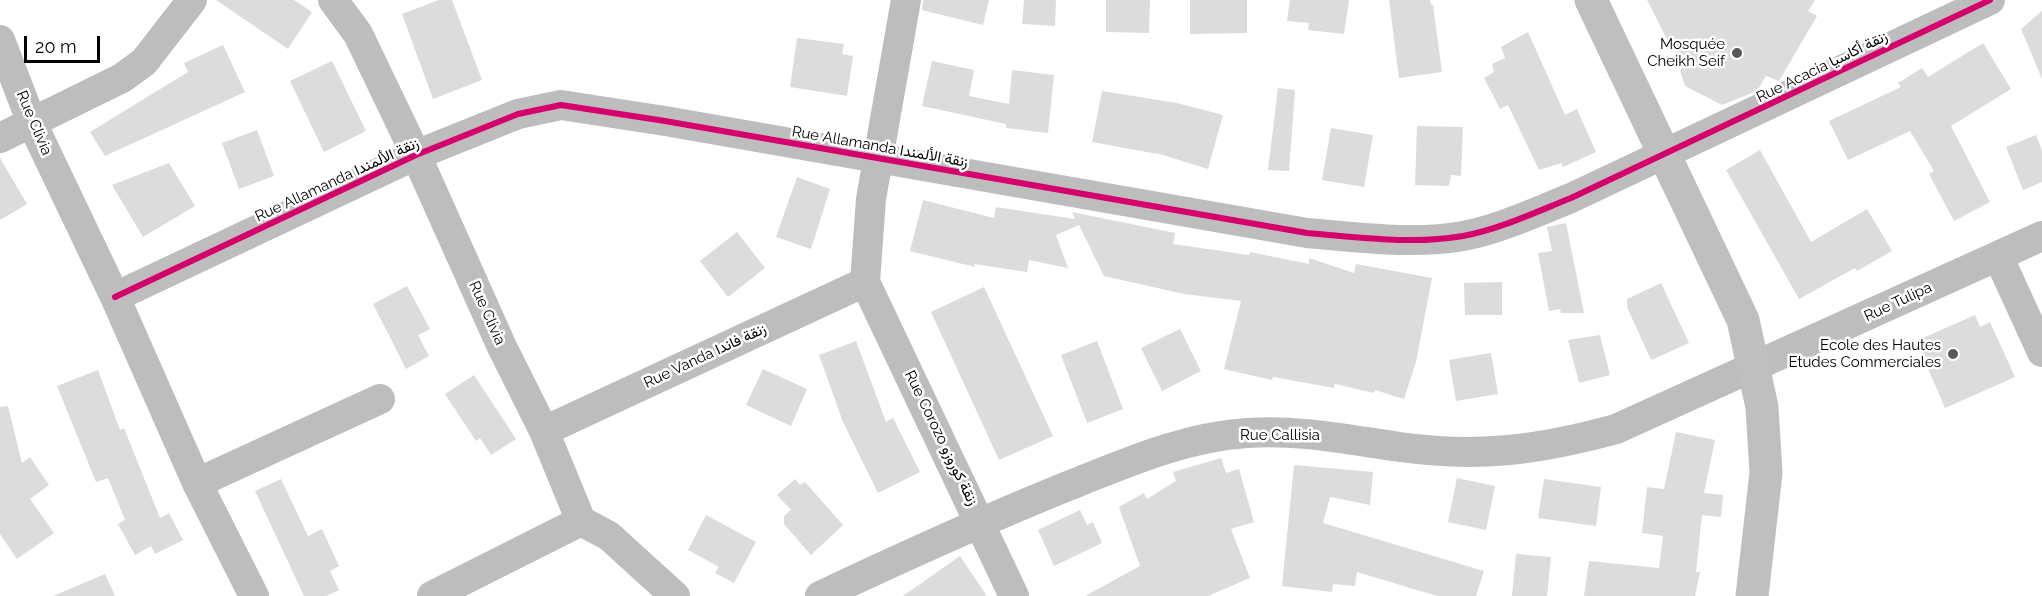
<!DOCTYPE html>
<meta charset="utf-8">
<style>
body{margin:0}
#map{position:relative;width:2042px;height:596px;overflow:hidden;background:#fff;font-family:Raleway,sans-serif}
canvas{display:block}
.scale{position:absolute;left:24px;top:36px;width:76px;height:27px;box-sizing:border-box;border:3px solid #000;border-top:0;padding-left:8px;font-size:18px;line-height:21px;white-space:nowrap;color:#000;-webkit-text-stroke:4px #fff;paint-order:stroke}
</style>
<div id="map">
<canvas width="2042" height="596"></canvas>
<div class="scale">20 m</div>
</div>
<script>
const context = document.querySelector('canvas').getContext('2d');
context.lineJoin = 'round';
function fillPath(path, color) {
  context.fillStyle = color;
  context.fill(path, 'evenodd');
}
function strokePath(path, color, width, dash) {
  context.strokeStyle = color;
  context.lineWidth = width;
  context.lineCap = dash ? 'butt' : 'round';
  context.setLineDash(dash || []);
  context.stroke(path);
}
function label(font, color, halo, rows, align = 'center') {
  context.font = font + ' Raleway,Vazirmatn,sans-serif';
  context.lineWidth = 5;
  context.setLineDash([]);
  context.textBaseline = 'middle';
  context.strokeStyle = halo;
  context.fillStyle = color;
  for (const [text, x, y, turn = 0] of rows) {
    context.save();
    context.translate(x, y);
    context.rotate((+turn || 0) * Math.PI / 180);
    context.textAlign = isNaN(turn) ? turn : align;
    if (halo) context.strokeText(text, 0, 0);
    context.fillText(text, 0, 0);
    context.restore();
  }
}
const building = new Path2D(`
 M216 0H294L312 12 288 49Z
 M439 0H452L482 80 433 99 402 14Z
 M923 0H989L983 25 922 10Z
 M1024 0H1056L1055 26 1022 24Z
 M1106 0H1150L1149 33 1106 32Z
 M1190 0H1247V33L1190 34Z
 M1290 0H1349L1344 34 1308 30 1309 23 1287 21Z
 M1389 0H1430L1431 5H1433L1442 72 1399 78Z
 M1647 0H1815L1808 11 1817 16 1779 81 1766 76 1757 91 1722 105 1685 86 1680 71 1686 57 1672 49Z
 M2042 11V79L2021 29Z
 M1528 32 1565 115 1577 109 1596 152 1563 167 1561 163 1539 170 1508 105 1500 109 1484 78 1494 72 1492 64 1505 58 1501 47Z
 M797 38 844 44 842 54 853 56 847 96 790 87Z
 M1983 43 2011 89 1951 126 1990 202 1954 221 1929 174 1934 171 1910 131 1848 160 1829 121 1901 87 1898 83 1922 68 1928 77Z
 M223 45 245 92 105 156 90 132 188 72 184 63Z
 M332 61 366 131 324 152 290 81Z
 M932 61 974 70 969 96 1009 104 1012 70 1054 75 1048 133 1006 128V124L922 106Z
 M1278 88 1295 90 1289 171 1268 170Z
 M1102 91 1177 103 1223 115 1208 169 1163 155 1092 142Z
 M1417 126 1463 127 1461 176 1451 175 1449 186 1415 185Z
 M1331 128 1373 135 1364 187 1322 180Z
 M257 130 274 176 239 189 222 143Z
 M2036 135 2042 151V182L2023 190 2006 147Z
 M1760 150 1811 242 1867 209 1892 251 1857 271 1855 268 1799 299 1726 170Z
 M0 158 27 204 0 220Z
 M169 163 195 206 143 237 112 185Z
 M797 177 830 189 811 249 776 237Z
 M923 200 994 218 996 207 1075 219 1072 212 1175 233 1173 244 1249 255 1250 252 1309 264V258L1354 273 1356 264 1432 278 1416 362 1404 399 1375 390 1374 393 1335 384 1334 388 1273 377 1272 380 1224 369 1241 301 1184 294 1104 276 1079 225 1056 235 1068 268 1029 260 1027 272 974 264 975 267 910 251Z
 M1566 223 1584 313H1561L1560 309 1549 311 1538 253 1552 251 1547 227Z
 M737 232 765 268 728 297 700 261Z
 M1502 282V315H1465L1464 283Z
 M1661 283 1689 343 1651 360 1627 307V299Z
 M407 286 430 329 418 335 429 356 406 369 373 304Z
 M984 287 1053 436 999 460 931 312Z
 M1975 315 1980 327 1990 322 2015 377 1945 408 1916 341Z
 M1180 329 1201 371 1162 391 1141 348Z
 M1600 335 1610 375 1579 383 1568 340Z
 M856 341 886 422 893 418 920 472 878 493 843 422 819 355Z
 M1097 341 1123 409 1087 423 1061 355Z
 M1491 353 1498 394 1456 401 1449 360Z
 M763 369 807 389 791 426 746 405Z
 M98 370 120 430 124 428 160 518 169 513 183 540 155 554 151 546 135 555 118 524 125 520 108 478 96 482 57 386Z
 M474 375 516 439 491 455 480 438 476 441 445 394Z
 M8 406 22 463 30 457 49 485 30 499 54 533 17 559 0 534V407Z
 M1676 432 1715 440 1704 493 1723 495 1721 517 1702 515 1696 572H1700L1695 596H1584L1589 561 1659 568 1663 536 1642 533 1647 487 1664 489Z
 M1221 458 1226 473 1239 469 1254 522 1231 529 1250 578 1208 596H1085L1140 566 1119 507 1144 493 1147 499 1176 481 1173 472Z
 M1294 465 1373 472 1370 505 1330 497 1323 523 1484 571 1476 596H1437L1357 572 1355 586 1333 584 1332 592 1282 586Z
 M1457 478 1495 486 1486 530 1448 522Z
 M281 479 308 536 322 529 339 566 330 571 339 590 326 596H304L255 491Z
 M795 479 800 485 805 482 843 525 811 555 784 524V516L791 510 777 495Z
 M1544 479 1601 487 1596 526 1538 518Z
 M1080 510 1087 525 1093 522 1102 543 1054 566 1038 530Z
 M706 515 756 542 734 583 715 573 719 567 688 550Z
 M1516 554 1551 557 1547 596H1512Z
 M960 556 987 596H903Z
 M105 574 115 596H53Z`);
const street = new Path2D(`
 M333 0 358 34 416 155 502 347 544 431 581 521 609 536 675 596
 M906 0 871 199 865 282 1014 596
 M0 40 32 123 115 297 197 483 254 596
 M0 138 122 78 144 62 192 0
 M1998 256 2042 352
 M115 297 416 155 518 114 561 105 665 121 1307 233C1358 237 1412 245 1463 236 1500 229 1536 212 1571 198L1990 0
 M544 431 865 282
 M197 483 380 399
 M432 596 581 521
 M820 596C905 556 990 517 1078 482 1133 460 1187 437 1247 433 1299 429 1349 440 1400 447 1479 458 1539 450 1616 429L2042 236`);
const secondary = new Path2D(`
 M1591 0 1743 320 1762 407 1766 473 1752 596`);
const cycleway = new Path2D(`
 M115 297 416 155 518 114 561 105 665 121 1307 233C1358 237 1412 245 1463 236 1500 229 1536 212 1571 198L1990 0`);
const markers = [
 [1737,53,6,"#595959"],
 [1953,354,6,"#595959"]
];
const poiNames = [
 ["Mosquée",1725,44],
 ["Cheikh Seif",1725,61],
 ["Ecole des Hautes",1941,345],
 ["Etudes Commerciales",1941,362]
];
const streetNames = [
 ["Rue Acacia زنقة أكاسيا",1822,67,-26],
 ["Rue Clivia",34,123,67],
 ["Rue Allamanda زنقة الألمندا",880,147,10],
 ["Rue Allamanda زنقة الألمندا",337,180,-25],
 ["Rue Tulipa",1898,302,-25],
 ["Rue Clivia",487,313,66],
 ["Rue Vanda زنقة فاندا",705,356,-25],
 ["Rue Callisia",1280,435],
 ["Rue Corozo زنقة كوروزو",941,438,64]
];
fillPath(building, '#dcdcdc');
strokePath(street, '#bdbdbd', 30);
strokePath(secondary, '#bfbfbf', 33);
strokePath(cycleway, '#d6006c', 6);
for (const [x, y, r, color] of markers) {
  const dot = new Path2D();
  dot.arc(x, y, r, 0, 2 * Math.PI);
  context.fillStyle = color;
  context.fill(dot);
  strokePath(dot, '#fff', 2);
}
label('15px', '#000', '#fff', poiNames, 'right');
label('15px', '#000', '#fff', streetNames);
</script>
